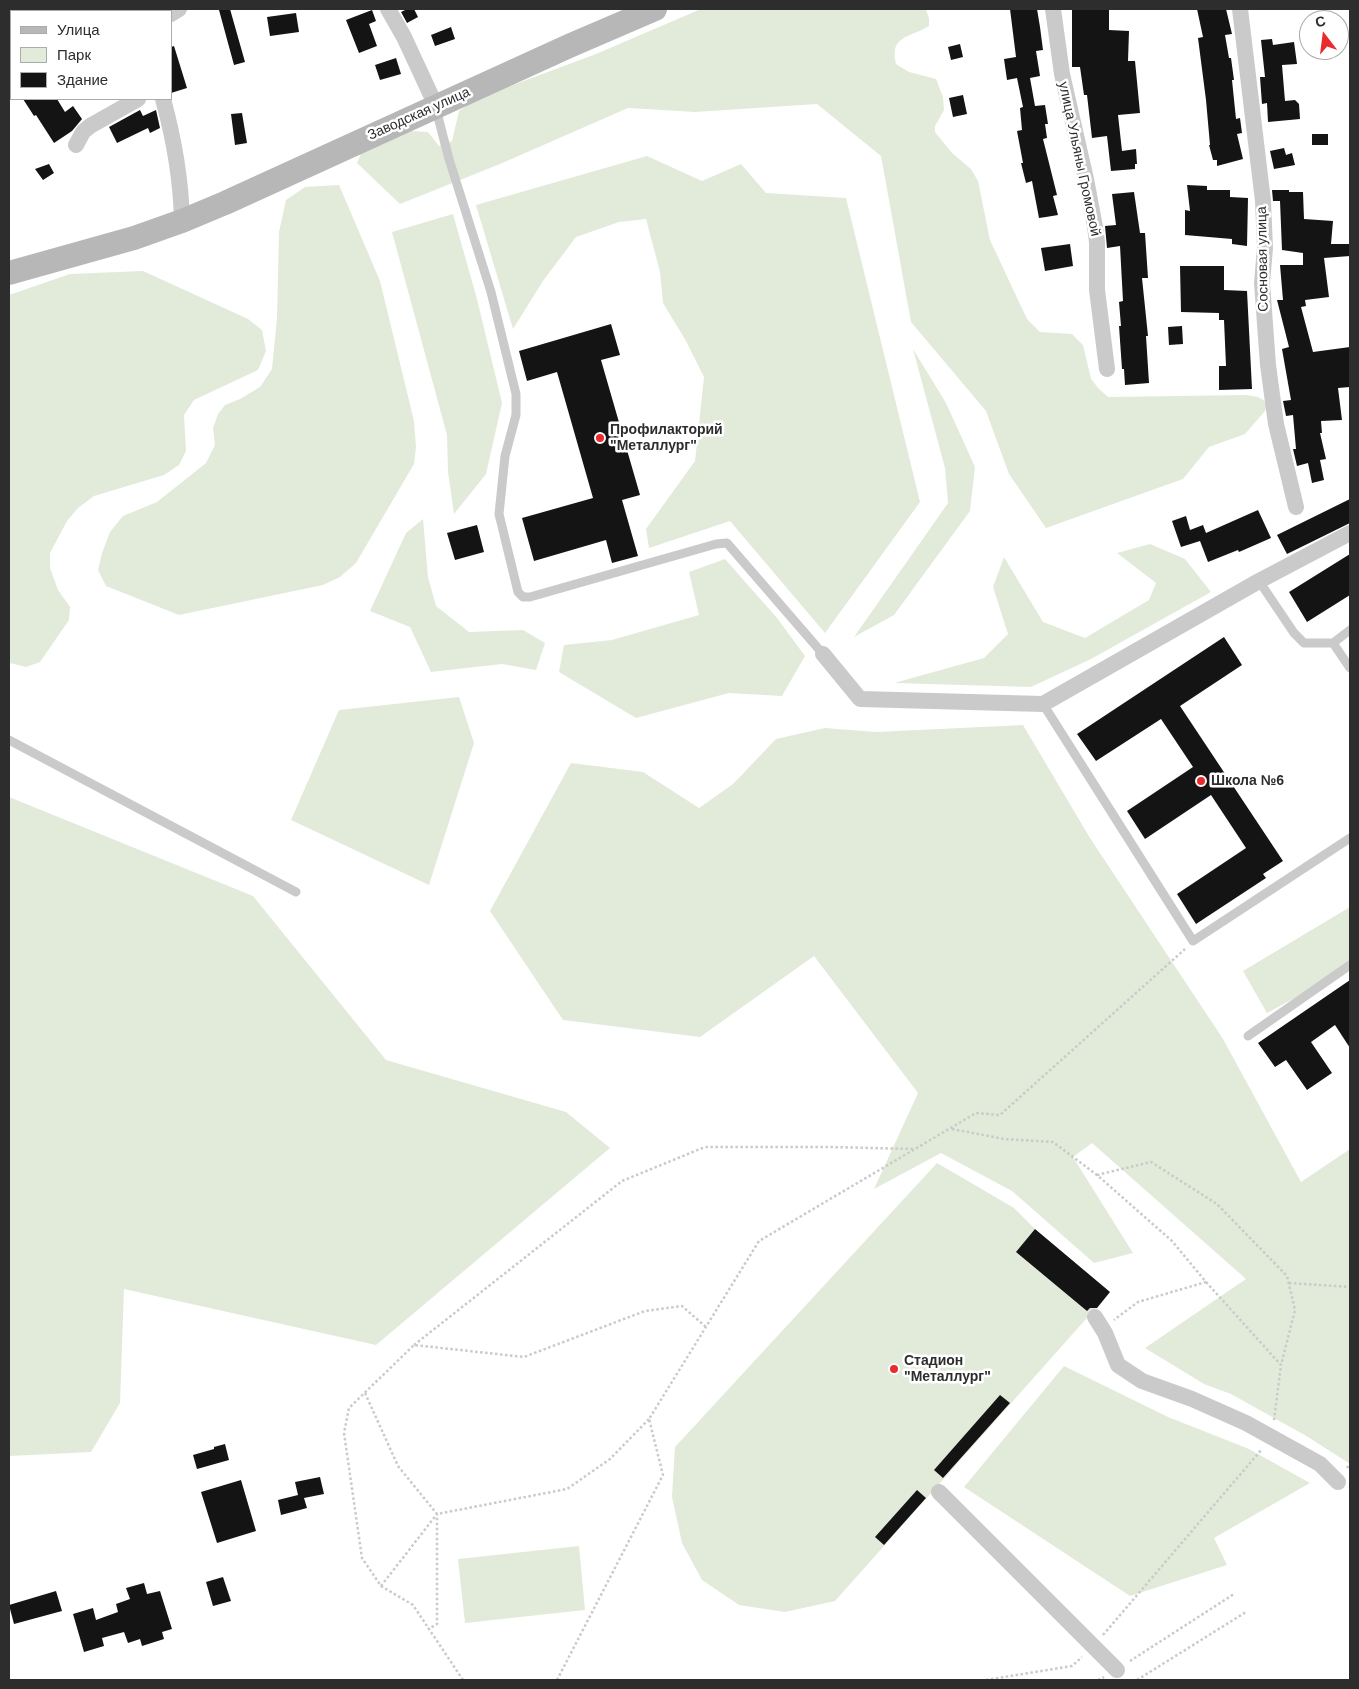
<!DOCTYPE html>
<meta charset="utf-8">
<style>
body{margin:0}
#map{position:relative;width:1359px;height:1689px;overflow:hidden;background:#fff;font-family:Helvetica,sans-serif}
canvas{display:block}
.frame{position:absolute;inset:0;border:10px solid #2d2d2d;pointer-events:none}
.legend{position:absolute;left:10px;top:10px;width:162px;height:90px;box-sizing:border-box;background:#fff;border:1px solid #ababab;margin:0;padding:6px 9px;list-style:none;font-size:15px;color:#2d2d2d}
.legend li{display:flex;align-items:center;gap:10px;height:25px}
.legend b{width:25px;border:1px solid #ababab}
.north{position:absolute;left:1299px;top:10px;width:50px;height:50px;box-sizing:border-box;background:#fff;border:1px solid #ababab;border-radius:50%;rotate:345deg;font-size:14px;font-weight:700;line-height:20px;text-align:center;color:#2d2d2d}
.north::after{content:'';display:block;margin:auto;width:18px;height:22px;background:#e82b2d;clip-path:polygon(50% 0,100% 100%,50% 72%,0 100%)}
</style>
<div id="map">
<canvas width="1359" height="1689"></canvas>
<div class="frame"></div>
<ul class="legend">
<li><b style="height:6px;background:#b7b7b7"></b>Улица</li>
<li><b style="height:14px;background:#e2ebda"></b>Парк</li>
<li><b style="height:14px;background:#141414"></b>Здание</li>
</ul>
<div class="north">С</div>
</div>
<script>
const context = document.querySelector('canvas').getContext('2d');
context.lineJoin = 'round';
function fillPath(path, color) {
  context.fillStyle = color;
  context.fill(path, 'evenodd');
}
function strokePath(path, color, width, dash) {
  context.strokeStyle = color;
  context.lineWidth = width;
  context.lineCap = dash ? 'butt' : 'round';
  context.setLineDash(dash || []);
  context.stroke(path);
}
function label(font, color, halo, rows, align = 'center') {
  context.font = font + ' Helvetica,sans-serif';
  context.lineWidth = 5;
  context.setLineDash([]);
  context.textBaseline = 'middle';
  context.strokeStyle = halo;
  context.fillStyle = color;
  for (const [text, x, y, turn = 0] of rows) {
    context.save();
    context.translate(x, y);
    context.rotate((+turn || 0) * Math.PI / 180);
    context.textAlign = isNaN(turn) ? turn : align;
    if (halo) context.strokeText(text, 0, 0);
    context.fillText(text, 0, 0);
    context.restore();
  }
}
const green = new Path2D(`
 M701 9H926L929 19V26C910 38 889 35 896 64L909 72 936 79 943 97 944 110 935 126V132L952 153 971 169 978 181 990 240 1027 319 1040 332 1072 334 1083 345 1091 379 1099 389 1108 397 1246 395 1258 397 1265 401 1267 406 1265 411 1245 434 1209 447 1183 479 1046 528 1009 474 986 411 911 322 881 156 817 104 695 112 628 108 500 164 400 204 357 163 362 151 411 131 428 132 439 146 452 141 459 111 478 98 596 54Z
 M647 156 702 181 741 164 766 193 846 198 920 502 825 633 730 521 649 548 646 529 695 461 704 377 686 341 663 303 660 272 646 219 619 222 576 237 543 281 513 329 476 205Z
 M339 185 380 281 414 421 416 447 414 464 356 563 340 577 323 585 179 615 106 586 98 570 102 553 110 532 123 516 157 502 206 463 215 445 213 428 218 414 225 405 240 399 260 387 272 369 277 318 279 232 286 200 305 187Z
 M453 214 477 299 502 403 486 474 454 514 448 472 447 435 392 232Z
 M143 271 248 319 262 330 266 351 258 370 194 400 184 415 186 451 179 465 164 475 94 496 78 508 67 521 50 553V568L58 590 70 607 69 620 40 662 26 667 10 663 9 295 70 274Z
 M913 349 946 403 975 467 970 511 894 615 854 637 948 503 945 468Z
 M423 519 428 577 436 606 469 632 523 630 545 643 536 670 502 664 431 672 410 627 370 611 406 533Z
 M1150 544 1185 559 1211 592 1091 659 1031 687 894 683 984 658 1008 634 993 587 1004 557 1043 622 1085 638 1149 600 1156 583 1117 553Z
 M725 559 777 618 805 656 782 696 729 693 636 718 559 672 564 645 612 640 699 615 689 572Z
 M459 697 474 743 429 885 291 820 339 710Z
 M1023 725 1090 838 1223 1039 1301 1182 1350 1149V1463L1347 1462 1308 1437 1231 1394 1204 1384 1145 1348 1246 1279 1092 1143 1073 1157 1133 1253 1094 1263 1012 1191 941 1153 874 1189 918 1093 814 956 700 1037 563 1020 490 911 571 763 643 772 699 808 733 784 776 739 825 728 876 732Z
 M9 797 253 896 386 1060 566 1112 610 1148 376 1345 124 1289 120 1403 91 1452 9 1456Z
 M1350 907V968L1267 1013 1243 971Z
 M937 1163 1014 1208 1035 1229 1110 1292 835 1601 785 1612 739 1605 702 1580 682 1543 672 1497 675 1447Z
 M1064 1366 1168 1417 1249 1449 1310 1483 1214 1538 1227 1565 1130 1596 964 1487Z
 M579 1546 585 1610 465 1623 458 1559Z`);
const building = new Path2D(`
 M224 9H230L245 62 234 65 219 10Z
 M407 9H414L418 17 407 23 401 12Z
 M1010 9H1037L1040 27 1043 50 1036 51 1040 76 1030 78 1035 106 1045 105 1048 124H1045L1047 138 1043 139 1057 195 1053 196 1058 215 1046 217 1039 218 1032 181 1026 183 1021 163H1023L1017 131 1022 130 1020 108 1023 107 1017 78 1007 80 1004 59 1016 57Z
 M1072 9H1109V30L1129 31 1128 61H1135L1140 113 1118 115 1122 151 1136 149 1137 164H1135V169L1111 171 1107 136 1092 138 1087 95H1084L1080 67H1072Z
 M1197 9H1226L1232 34 1225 35 1229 58H1231L1234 80H1232L1236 119 1240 118 1242 133 1237 134 1243 159 1217 166V160H1213L1209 145H1210L1206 100 1198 38 1203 37Z
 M372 10 376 21 369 24 377 46 359 53 346 20Z
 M296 13 299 32 270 36 267 17Z
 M451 27 455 39 435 46 431 35Z
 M1272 39 1273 45 1294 42 1297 64 1282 65 1285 101 1295 100 1299 104 1300 119 1268 122 1267 103 1262 104 1260 77H1265L1261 40Z
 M960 44 963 57 951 60 948 47Z
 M174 46 187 88 171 93V47Z
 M396 58 401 74 380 80 375 65Z
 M963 95 967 114 953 117 949 98Z
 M23 99H57L65 112 73 106 82 119 72 131 54 143 36 115 34 116Z
 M140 110 143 116 156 110 160 128 150 133 148 128 117 143 109 127Z
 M242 113 247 143 235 145 231 114Z
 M1312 134H1328V145H1312Z
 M1284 148 1286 155 1292 153 1295 165 1274 169 1270 151Z
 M49 164 54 173 43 180 35 169Z
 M1187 185 1207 186V190H1230V197L1248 198 1247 246 1232 244V239L1185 235V210L1190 211Z
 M1272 190H1289V192H1303L1304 219 1333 221 1331 244H1350V256L1324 258 1329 297 1305 300 1306 306 1301 307 1313 352 1350 347V387L1338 388 1342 420 1321 421 1322 433H1320L1326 459 1320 460 1324 480 1312 483 1308 463 1297 466 1293 449H1296L1293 415 1286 416 1283 401 1291 400 1282 349 1289 347 1277 300H1283L1280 265H1303V253L1282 250 1280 201H1273Z
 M1134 192 1140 233H1145L1148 278H1142L1148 336H1146L1149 383 1125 385 1124 369H1122L1119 326H1121L1119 302 1123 301 1120 246 1107 248 1105 226 1116 225 1112 194Z
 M1070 244 1073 266 1045 271 1041 248Z
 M1180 266H1224V290L1247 291 1252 389 1219 390V366H1226L1224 320H1219V313L1181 312Z
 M611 324 620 355 601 360 640 495 622 500 638 556 612 563 606 540 534 561 522 518 593 498 557 372 527 381 519 351Z
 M1182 326 1183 344 1169 345 1168 327Z
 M1350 499V523L1287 554 1277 535Z
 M1258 510 1271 538 1239 552 1238 550 1208 562 1200 541 1181 547 1172 521 1186 516 1190 530 1203 525 1206 533Z
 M477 525 484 552 455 560 447 533Z
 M1350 554V595L1307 622 1289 592Z
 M1224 637 1242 665 1180 706 1283 861 1263 874 1266 878 1196 924 1177 894 1246 848 1211 795 1145 839 1127 811 1193 767 1161 719 1096 761 1077 734Z
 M1350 980V1048L1335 1025 1311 1042 1332 1073 1307 1090 1286 1060 1275 1067 1258 1043Z
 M1035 1229 1110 1292 1097 1308H1090L1087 1311 1016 1252Z
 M1000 1395 1010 1403 943 1478 934 1470Z
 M225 1444 229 1460 197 1469 193 1455 214 1449V1447Z
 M320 1477 324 1494 304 1498 307 1508 281 1515 278 1500 298 1495 295 1482Z
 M241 1480 256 1531 217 1543 201 1492Z
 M917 1490 926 1498 884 1545 875 1537Z
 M223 1577 231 1601 213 1606 206 1582Z
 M144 1583 147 1594 160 1591 172 1629 162 1632 164 1639 142 1646 140 1639 128 1643 124 1632 102 1638 104 1646 84 1652 73 1614 93 1608 96 1620 118 1612 116 1604 130 1599 126 1588Z
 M56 1591 62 1611 14 1624 9 1605Z`);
const path = new Path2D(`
 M952 1129 1004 1139 1053 1142 1097 1175 1172 1241 1206 1282 1138 1302 1114 1320
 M1097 1175 1151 1162 1217 1204 1287 1276 1295 1310 1281 1365
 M1206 1282 1281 1365 1274 1420
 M1289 1283 1350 1287
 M414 1345 622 1181 705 1147H830L914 1149
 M365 1393 398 1466 437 1514 567 1489 610 1459 649 1419
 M1347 1468 1350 1463
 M381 1586 437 1514V1624L428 1629
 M1103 1635 1262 1449
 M1130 1661 1234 1594
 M463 1680 413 1605 381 1586 362 1558 344 1433 349 1408 414 1345 524 1357 645 1311 682 1306 706 1327
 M557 1680 663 1475 649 1419 759 1241 976 1113 1000 1115 1185 949
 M986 1680 1072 1666 1082 1657
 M1098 1680 1104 1677
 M1137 1680 1246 1612`);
const lane = new Path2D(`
 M436 109 449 159 491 292 516 394V415L505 456 499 514 518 592 523 597H530L716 544 727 543 823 654
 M1259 581 1294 633 1304 643H1333L1350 668
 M1333 643 1350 630
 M1043 704 1193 941 1350 838
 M9 740 296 892
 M1248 1036 1350 965`);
const street = new Path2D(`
 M388 9 404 37 436 106
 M1053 9 1062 74 1086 179 1095 227 1097 242V290L1107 369
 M1240 9 1263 201 1265 248 1262 283 1268 365 1276 424 1296 507
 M171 14 179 9
 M163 99C174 139 181 179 182 221
 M76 145 83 132 90 126 138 99
 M823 654 860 699 1043 704 1259 581 1350 533
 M1095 1317 1105 1333 1118 1365 1142 1381 1192 1399 1246 1423 1320 1464 1338 1482
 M939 1492 1117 1670`);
const secondary = new Path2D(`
 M9 273 134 238 182 221 225 203 569 46 655 9`);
const markers = [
 [600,438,5,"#e82b2d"],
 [1201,781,5,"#e82b2d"],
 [894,1369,5,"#e82b2d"]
];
const streetNames = [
 ["Заводская улица",419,114,-24],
 ["улица Ульяны Громовой",1079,159,78],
 ["Сосновая улица",1263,259,-91]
];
const poiNames = [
 ["Профилакторий",610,430],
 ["\"Металлург\"",610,446],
 ["Школа №6",1211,781],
 ["Стадион",904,1361],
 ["\"Металлург\"",904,1377]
];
fillPath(green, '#e2ebda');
fillPath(building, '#141414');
strokePath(path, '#cacaca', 2.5, [2.5, 2.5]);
strokePath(lane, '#cacaca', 9);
strokePath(street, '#cacaca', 16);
strokePath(secondary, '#b7b7b7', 24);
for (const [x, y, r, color] of markers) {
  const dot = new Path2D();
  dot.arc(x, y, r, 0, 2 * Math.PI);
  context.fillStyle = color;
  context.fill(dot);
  strokePath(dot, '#fff', 2);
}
label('14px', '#2d2d2d', '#fff', streetNames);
label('bold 14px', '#2d2d2d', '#fff', poiNames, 'left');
</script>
